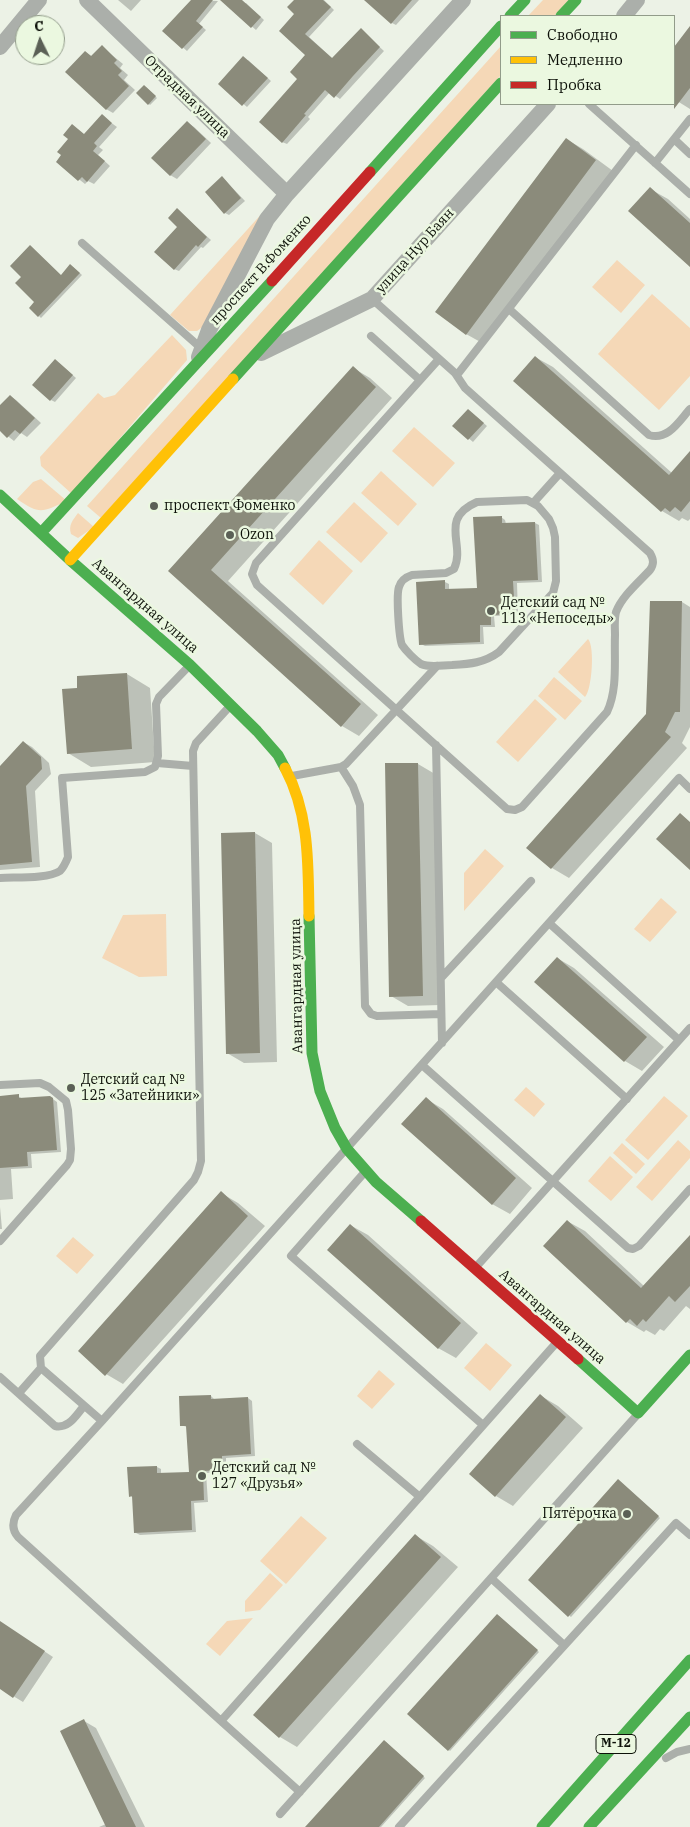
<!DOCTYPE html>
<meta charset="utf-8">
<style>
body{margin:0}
#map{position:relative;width:690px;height:1827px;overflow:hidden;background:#ecf2e6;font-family:"IBM Plex Serif",serif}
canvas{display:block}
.legend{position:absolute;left:500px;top:15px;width:175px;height:90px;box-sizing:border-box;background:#ebf8e0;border:1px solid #929c8a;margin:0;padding:6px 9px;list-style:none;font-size:15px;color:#0d1109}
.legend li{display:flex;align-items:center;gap:10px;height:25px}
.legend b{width:25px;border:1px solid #929c8a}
.north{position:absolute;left:15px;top:15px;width:50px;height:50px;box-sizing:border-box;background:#ebf8e0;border:1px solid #929c8a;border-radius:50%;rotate:356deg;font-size:14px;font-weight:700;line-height:20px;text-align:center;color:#0d1109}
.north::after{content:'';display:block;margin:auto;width:18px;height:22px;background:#5b6056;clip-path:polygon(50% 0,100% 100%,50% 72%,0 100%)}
</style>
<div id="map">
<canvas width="690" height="1827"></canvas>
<ul class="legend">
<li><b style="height:6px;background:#4caf50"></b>Свободно</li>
<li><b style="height:6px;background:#ffc107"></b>Медленно</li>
<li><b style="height:6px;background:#c62828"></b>Пробка</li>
</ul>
<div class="north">С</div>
</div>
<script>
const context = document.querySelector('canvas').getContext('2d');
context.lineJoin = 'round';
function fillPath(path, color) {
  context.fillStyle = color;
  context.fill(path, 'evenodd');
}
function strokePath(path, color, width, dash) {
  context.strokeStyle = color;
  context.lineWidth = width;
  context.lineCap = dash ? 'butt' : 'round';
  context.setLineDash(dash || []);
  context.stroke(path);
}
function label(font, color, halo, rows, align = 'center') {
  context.font = font + ' "IBM Plex Serif",serif';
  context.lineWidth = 5;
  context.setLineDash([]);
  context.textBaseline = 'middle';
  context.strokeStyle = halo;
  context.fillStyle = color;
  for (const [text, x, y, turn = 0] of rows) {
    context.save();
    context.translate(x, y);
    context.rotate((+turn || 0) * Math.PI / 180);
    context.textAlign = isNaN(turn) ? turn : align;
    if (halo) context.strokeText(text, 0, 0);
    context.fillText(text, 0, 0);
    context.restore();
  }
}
const green = new Path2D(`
 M543 0H569L554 16H528Z
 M501 46V75L101 518 87 506Z
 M275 199 204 326 197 331H189L170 315Z
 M617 260 645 285 621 313 592 287Z
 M652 294 690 328V376L659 410 598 354Z
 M172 335 186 350 187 360 72 494 41 466 40 457 98 393 104 398 115 395Z
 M414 427 455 463 433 487 392 451Z
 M381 471 417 504 398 526 361 493Z
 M41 479 67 501C42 512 40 515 17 499L33 482Z
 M354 502 388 533 361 563 326 532Z
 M78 513 94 527 78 538 71 534C68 525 73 520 78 513Z
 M319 540 353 571 323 605 289 574Z
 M588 639C595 646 592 690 585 697L558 672Z
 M554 677 582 701 565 720 538 696Z
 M535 699 557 719 518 762 496 742Z
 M485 849 504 866 464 911V873Z
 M661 898 677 912 650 942 634 929Z
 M166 914 167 976 139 977 102 958 123 915Z
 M526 1087 545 1104 534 1117 514 1100Z
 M664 1096 688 1116 648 1160 625 1140Z
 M678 1140 690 1151V1158L652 1201 636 1187Z
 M622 1143 645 1164 636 1174 613 1153Z
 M610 1156 633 1177 611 1201 588 1181Z
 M73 1237 94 1255 77 1274 56 1256Z
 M486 1343 512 1365 490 1391 464 1368Z
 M379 1370 395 1384 372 1409 357 1396Z
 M301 1516 327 1538 286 1584 260 1561Z
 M270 1573 283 1585 260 1610 245 1612V1601Z
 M253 1618 220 1656 206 1644 227 1621Z`);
const shadow = new Path2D(`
 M118 0H141L131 11Z
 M193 0 218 1 199 24 206 30 187 51 164 31Z
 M296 0H324L334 10 309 37 333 59 361 30 384 51 340 99 330 92 308 117 310 119 287 144 282 142 307 55 296 14Z
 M376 0H419L396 25 392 23Z
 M246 3 264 20 256 30 233 10Z
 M690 28V109L674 99V49Z
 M102 47 123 64 120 68 128 75 124 80 135 90 113 113 106 109 85 52 93 57Z
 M248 60 271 81 247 107 220 84Z
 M146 87 157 98 150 105 149 104Z
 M102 116 117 127 99 147 103 150 98 155 110 166 94 184 88 181 85 184 57 162 63 155 70 139 72 126 85 135Z
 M188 123 194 127 211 143 177 179 170 175Z
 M566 139 583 149 613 171 484 344 466 334Z
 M223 178 245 201 229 215 225 213Z
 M650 189 668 199 690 219V265Z
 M177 210 211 240 203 248 201 247 179 271 174 269 179 227Z
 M73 267 82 275 41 318 39 316 61 276Z
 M535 357 553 367 672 473 690 453V519L688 521 682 518 679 521 662 511 515 380Z
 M59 363 76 378 55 402 51 400Z
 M353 368 370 378 392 398 228 581 378 715 359 736 342 726 170 571Z
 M10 396 16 400 41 423 27 437 21 433 14 441 0 430V407Z
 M472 413 487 426 473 442 454 426Z
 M501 517 505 520 506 524 535 523 539 525 542 582 517 583 518 615 494 616 495 627H483L484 644 425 646 421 644 445 582 449 584V590L478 589Z
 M682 602 690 607V727L682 743 687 748 569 878 552 868 528 847 647 714Z
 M127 674 150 688 155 762 91 767 68 753Z
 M23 742 32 747 49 763 51 774 35 791 40 867 0 870V768Z
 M418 764 435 774 440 1005 408 1006 391 996Z
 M255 833 272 843 277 1062 244 1063 227 1053 222 834Z
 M557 958 574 968 664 1047 642 1071 625 1061 536 982Z
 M18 1096 23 1099 50 1097 57 1102 61 1152 31 1154 32 1168 11 1169 13 1199 0 1200V1097Z
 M426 1099 443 1109 532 1188 510 1214 492 1204Z
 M221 1193 238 1203 265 1226 123 1384 106 1374Z
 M0 1207 2 1229H0Z
 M567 1221 585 1231 644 1286 690 1237V1309L686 1306 664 1331 660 1329 655 1335 646 1330 644 1332 627 1322Z
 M350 1225 368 1235 478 1333 456 1358 438 1348Z
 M211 1396 215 1400 248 1398 252 1401 255 1456 226 1458V1472L206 1473 208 1502 194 1503 196 1532 140 1535 136 1533 134 1498 130 1496 157 1467 161 1469V1474L190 1473 187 1427 181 1425Z
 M541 1396 558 1406 583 1428 513 1506 496 1496Z
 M620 1482 660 1518 571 1617 529 1580Z
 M416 1536 433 1546 458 1567 297 1747 280 1737 255 1715Z
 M499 1616 539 1652 450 1751 449 1750Z
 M0 1622 53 1657 23 1702 0 1688Z
 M84 1721 96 1728 145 1827H99L106 1824Z
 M386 1742 425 1778 381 1827H307Z`);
const building = new Path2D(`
 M191 0H213L196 21 203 27 182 49 162 31Z
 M220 0H242L261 17 251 28Z
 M294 0H323L331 7 305 34 332 58 361 28 380 47 353 76 334 98 325 90 304 114 306 115 282 143 259 122 297 79 290 72 305 55 279 31 294 14 287 7Z
 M364 0H412L391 24Z
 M690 26V88L674 109V47Z
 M102 45 117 60 114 63 122 71 118 75 129 86 106 110 65 72 85 51 91 56Z
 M243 56 268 78 242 106 218 84Z
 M144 85 156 96 148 105 136 93Z
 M102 114 112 123 94 143 97 146 93 151 105 161 87 182 82 177 78 181 56 162 61 155 57 152 68 139 63 135 72 124 84 134Z
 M187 121 206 139 170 176 151 158Z
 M566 138 596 160 466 335 435 312Z
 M222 176 241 198 224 214 205 192Z
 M650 187 690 223V267L628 211Z
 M177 208 207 237 198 247 196 245 174 270 154 252 177 227 168 218Z
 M30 245 61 275 70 264 80 273 38 317 29 308 34 302 15 283 21 277 10 266Z
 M535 356 669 475 690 451V501L681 512 675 507 670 512 665 508 661 512 513 381Z
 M55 359 73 375 50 401 32 385Z
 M353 366 376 387 211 570 361 704 341 727 168 571Z
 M10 395 35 418 20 434 15 430 7 438 0 431V405Z
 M468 409 484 423 468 440 452 426Z
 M502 516V523L535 522 538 580 513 581 515 614 491 615V625H480V642L419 645 416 582 445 580V589L477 588 473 517Z
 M650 601H682L680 712H675L665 732 671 737 551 869 526 848 646 714Z
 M127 673 132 749 67 754 62 689 77 688V676Z
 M23 741 41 757 42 769 26 786 32 862 0 865V766Z
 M385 763H418L423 996 389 997Z
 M680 813 690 822V870L656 839Z
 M255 832 260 1053 226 1054 221 833Z
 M557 957 647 1037 624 1062 534 982Z
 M19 1094V1098L50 1096 53 1098 57 1150 27 1152 28 1166 0 1168V1096Z
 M426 1097 516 1178 492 1205 401 1124Z
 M221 1191 248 1216 105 1376 78 1351Z
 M567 1220 641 1288 690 1235V1286L675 1302 669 1296 646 1322 643 1319 637 1326 630 1319 626 1323 543 1246Z
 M350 1224 461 1323 438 1349 327 1250Z
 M540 1394 566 1417 495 1497 469 1474Z
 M211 1395V1399L248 1397 251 1454 222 1456V1470L203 1471 204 1500 191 1501 192 1530 134 1533 132 1496 129 1497 127 1467 157 1466V1473L189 1472 186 1426H180L179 1396Z
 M618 1479 659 1516 568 1617 528 1580Z
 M415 1534 441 1557 279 1738 253 1715Z
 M497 1614 538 1650 448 1751 407 1714Z
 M0 1621 45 1651 13 1698 0 1689Z
 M84 1719 136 1827H106L60 1731Z
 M384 1740 424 1776 379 1827H305Z`);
const lane = new Path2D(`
 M589 104 690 194
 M674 139 690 154
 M655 163 690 119
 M82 243 202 349
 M372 299 455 373 465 388 650 553C654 560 654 564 650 570 639 582 622 596 616 612 614 620 615 628 615 635 614 660 618 689 607 712L522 807 515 810 507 809 257 585 252 574 256 563 439 359
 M509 309 649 435C668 441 679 421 690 409
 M371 336 420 380
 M457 375 636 145
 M527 500 538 506 549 519 553 528 555 537 556 581 553 593 499 652C484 663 470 664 452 665 443 665 430 668 421 664 415 660 406 651 402 645 399 638 396 595 399 587 401 580 406 577 412 575L446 573 454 569C466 544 438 519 477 502Z
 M534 502 560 473
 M230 706 196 743 193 751 201 1161 198 1172 194 1180 40 1356 41 1368 102 1421 679 778 690 789
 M436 745 442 1043
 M157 763 193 766
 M341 767 353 786 360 805 365 1006 371 1014 377 1016 441 1014
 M292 776 341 767 346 764 437 666
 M0 878C15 877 48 879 60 871 64 867 66 862 68 857L62 778 145 772 155 767 158 756 156 704 159 697 189 666
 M549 923 679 1040
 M441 978 531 881
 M496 982 627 1099
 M422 1065 628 1248 633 1249 639 1246 690 1189
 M0 1085 40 1083 49 1087 66 1101 68 1110 71 1149 70 1160 67 1165 0 1241
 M364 1173 291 1256 483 1425
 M476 1267 690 1028
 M0 1377 55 1426C69 1429 76 1415 84 1406
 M19 1393 41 1368
 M102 1421 16 1515C12 1523 12 1530 18 1537L221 1721
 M357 1444 420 1497
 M491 1578 564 1645
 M666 1758 677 1752 690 1749
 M300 1792 221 1721 557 1342
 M280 1814 637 1415
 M399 1827 676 1523 690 1535`);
const street = new Path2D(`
 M87 0 287 194
 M624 16 637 0
 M0 47 39 0
 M261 353 372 299 548 104
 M199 357 209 330 267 219 287 194 463 0`);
const fast = new Path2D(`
 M510 16 525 0
 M561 16 576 0
 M370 172 501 26
 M233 379 501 83
 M0 495 70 560 190 665 257 731 278 755 285 768
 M41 533 272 281
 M309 916 312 1053 320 1091 335 1128 347 1149 376 1182 421 1221
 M578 1359 638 1413 690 1355
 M542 1827 690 1660
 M589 1827 690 1717`);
const slow = new Path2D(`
 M70 560 233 379
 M285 768C310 815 308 865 309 916`);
const jam = new Path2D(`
 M272 281 370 172
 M421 1221 578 1359`);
const markers = [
 [154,506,5,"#5b6056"],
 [230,535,5,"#5b6056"],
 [491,611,5,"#5b6056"],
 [71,1088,5,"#5b6056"],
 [202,1476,5,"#5b6056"],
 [627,1514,5,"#5b6056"]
];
const shields = [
 [616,1744,40]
];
const shieldNames = [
 ["М-12",616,1744]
];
const streetNames = [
 ["Отрадная улица",187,97,44],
 ["улица Нур Баян",415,251,-48],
 ["проспект В.Фоменко",261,270,-48],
 ["Авангардная улица",145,606,41],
 ["Авангардная улица",297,986,-91],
 ["Авангардная улица",552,1317,41]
];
const poiNames = [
 ["проспект Фоменко",164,506],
 ["Ozon",240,535],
 ["Детский сад №",501,603],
 ["113 «Непоседы»",501,619],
 ["Детский сад №",81,1080],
 ["125 «Затейники»",81,1096],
 ["Детский сад №",212,1468],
 ["127 «Друзья»",212,1484],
 ["Пятёрочка",617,1514,"right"]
];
fillPath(green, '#f5d8b7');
fillPath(shadow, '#0003');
fillPath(building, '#8b8b7b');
strokePath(lane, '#abafaa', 8);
strokePath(street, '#abafaa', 16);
strokePath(fast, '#4caf50', 11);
strokePath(slow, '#ffc107', 11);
strokePath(jam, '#c62828', 11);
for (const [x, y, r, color] of markers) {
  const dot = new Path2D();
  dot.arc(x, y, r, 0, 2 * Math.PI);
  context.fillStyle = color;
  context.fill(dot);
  strokePath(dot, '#ebf8e0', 2);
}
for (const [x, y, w] of shields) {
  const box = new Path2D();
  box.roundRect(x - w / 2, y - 9.5, w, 19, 4);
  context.fillStyle = '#ebf8e0';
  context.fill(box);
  strokePath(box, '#0d1109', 1);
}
label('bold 12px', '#0d1109', null, shieldNames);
label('14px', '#0d1109', '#ebf8e0', streetNames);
label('14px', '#0d1109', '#ebf8e0', poiNames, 'left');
</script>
